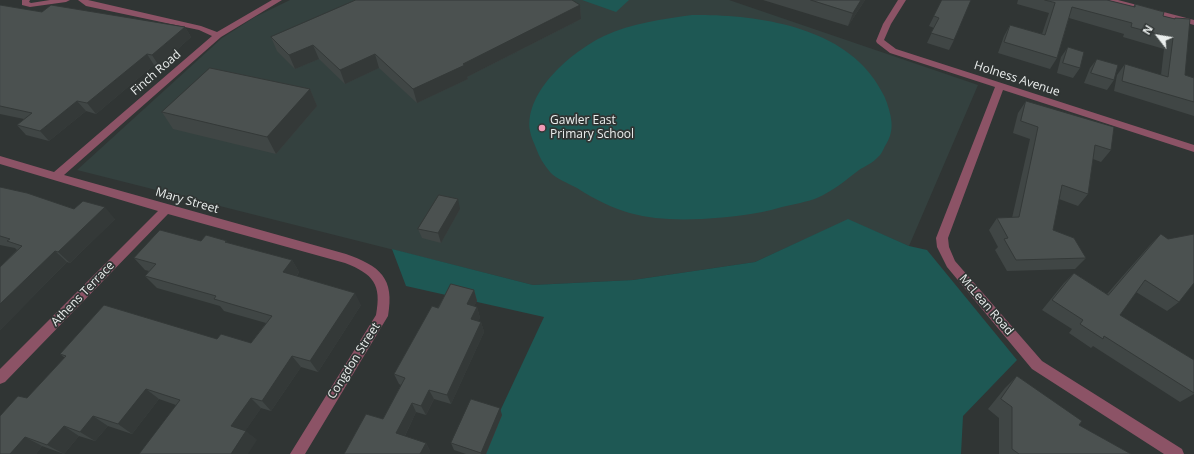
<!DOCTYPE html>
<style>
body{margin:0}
#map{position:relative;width:1194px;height:454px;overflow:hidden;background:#303534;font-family:"Open Sans",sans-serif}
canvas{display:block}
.north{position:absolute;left:1138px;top:16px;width:40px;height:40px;-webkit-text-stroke:3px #303534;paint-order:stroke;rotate:301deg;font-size:11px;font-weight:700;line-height:16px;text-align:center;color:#eaeeed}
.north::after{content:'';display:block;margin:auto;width:14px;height:18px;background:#eaeeed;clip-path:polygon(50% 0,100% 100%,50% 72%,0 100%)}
</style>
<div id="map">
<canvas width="1194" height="454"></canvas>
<div class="north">N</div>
</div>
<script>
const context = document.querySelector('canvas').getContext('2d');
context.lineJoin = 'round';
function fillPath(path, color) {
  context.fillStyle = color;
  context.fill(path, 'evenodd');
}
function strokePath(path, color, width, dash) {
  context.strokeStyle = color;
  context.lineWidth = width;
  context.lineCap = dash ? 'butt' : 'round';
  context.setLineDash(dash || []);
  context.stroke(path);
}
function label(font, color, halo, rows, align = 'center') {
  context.font = font + ' "Open Sans",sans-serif';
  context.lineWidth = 3.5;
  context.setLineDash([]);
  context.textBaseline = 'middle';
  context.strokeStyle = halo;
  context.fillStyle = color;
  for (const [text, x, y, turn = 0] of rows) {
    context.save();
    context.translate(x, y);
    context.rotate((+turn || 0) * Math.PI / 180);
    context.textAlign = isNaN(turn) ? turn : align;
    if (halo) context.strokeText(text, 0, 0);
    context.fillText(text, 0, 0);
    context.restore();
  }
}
const built = new Path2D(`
 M290 0H729L978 85 909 246 848 220 755 262 633 280 533 285 77 170 222 38 255 17Z`);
const green = new Path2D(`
 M582 0H629L616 12Z
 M692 15C752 14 837 25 874 79 879 87 884 94 887 103 892 119 895 131 885 146 883 150 881 155 878 157 873 163 865 166 859 170 846 180 833 191 817 198 807 202 794 204 782 207 756 215 729 217 702 219 651 221 621 216 577 188 568 183 556 179 550 172 544 165 539 157 536 148 534 143 531 137 530 131 524 91 573 51 604 36 632 23 663 19 692 15Z
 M848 219 909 246 927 250 1017 360 963 416 961 454H480L544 317 406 286 392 249 533 285 633 280 755 262Z`);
const service = new Path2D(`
 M22 0H30L29 2 31 3 50 0H70L66 2 30 7 22 5Z`);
const minor = new Path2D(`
 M78 0H88L201 26 217 32 272 0H282L221 37 64 175 346 254C380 266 395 278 388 316L305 454H290L376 315C382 284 373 274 345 263L168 214 5 382 0 384V369L158 211 0 164V156L54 172 212 36 199 30 86 6Z
 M898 0H906L891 24 884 40 896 49 1194 145V152L1003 90 948 238 949 247 955 261 1042 361 1182 449 1184 454H1164L1032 369 947 267 937 247 936 238 995 87 890 53 877 43 876 41 883 24Z`);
const tertiary = new Path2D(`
 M1105 0H1118L1194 20V25Z`);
const wall = new Path2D(`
 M763 0H865L848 26Z
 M942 0 954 40 949 50 927 43 934 28 929 26Z
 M1018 0H1107L1133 7 1135 4 1163 16 1174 19 1175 18 1185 75 1194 78V116L1114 91 1117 75 1125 64 1161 75 1164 49 1123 37 1124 34 1069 18 1057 58 1050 69 998 53 1004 36 1010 25 1042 34 1049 13 1017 4Z
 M0 5 42 12 185 27 191 37 159 66 154 65 96 114 86 111 49 141 26 135 17 125 24 119 0 114Z
 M580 5 581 19 467 77 468 79 417 103 379 68 345 84 319 59 295 69 277 51 271 37Z
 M1068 47 1080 68 1073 78 1057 73 1061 57Z
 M1097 59 1114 80 1107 90 1084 83 1090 68Z
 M310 89 317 106 276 154 173 129 162 112Z
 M1026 101 1111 150 1101 162 1093 159 1088 194 1078 206 1059 199 1053 230 1086 258 1075 269 1007 271 995 250 998 247 989 230 997 218H1012L1030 139 1013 133 1018 113Z
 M0 187 74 209 115 219 70 263 67 262 0 330V267L17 250 15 248 0 245Z
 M460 209 441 243 422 238 418 229Z
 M1161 234 1179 302 1167 311 1136 292 1120 315 1194 360V394L1180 402 1093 346 1091 348 1069 333 1072 329 1042 310 1064 283 1074 273 1107 294 1150 245Z
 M201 241 228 243 292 260 299 272 297 276 361 305 318 372 301 367 271 411 261 408 245 431 257 440 176 405 159 399 132 434 108 426 95 441 79 436 64 454 42 446 36 454H0L27 398 65 358 60 354 217 339 251 343 266 323 224 311 220 306 157 288 145 276 149 271 145 270 134 258Z
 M451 284 474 290 477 301 474 306 477 307 480 318 478 321 481 322 484 332 451 404 434 399 426 415 416 412 405 436 426 443 430 451 429 454H344L366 414 383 419 401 385 399 384 394 374 432 306 438 308Z
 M1017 376 1079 425 1131 454H999V418L988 409 1005 388Z
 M502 415 486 454H466L454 450 451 443Z`);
const shadedWall = new Path2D(`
 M861 0H865L848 26 853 13Z
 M580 5 581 19 467 77 468 79 417 103 413 89Z
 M185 27 191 37 159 66 152 55Z
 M313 45 319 59 295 69 289 55Z
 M147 54 154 65 96 114 87 103Z
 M375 54 379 68 345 84 340 70Z
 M310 89 317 106 276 154 267 137Z
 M77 101 86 111 49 141 40 131Z
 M458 199 460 209 441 243 438 233Z
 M105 207 115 219 70 263 58 252Z
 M55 251 67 262 0 330V304Z
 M292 260 299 272 291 284 283 272Z
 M474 290 477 301 470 315 467 304Z
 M355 293 361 305 318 372 310 361Z
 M477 307 480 318 474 330 471 319Z
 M481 322 484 332 451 404 447 395Z
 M292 356 301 367 271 411 262 401Z
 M146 389 159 399 132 434 118 424Z
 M429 390 434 399 426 415 421 406Z
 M251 398 261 408 242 436 231 426Z
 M412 403 416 412 402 442 396 433Z
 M500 408 502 415 486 454H481V453Z
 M93 416 108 426 95 441 80 432Z
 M64 426 79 436 64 454 47 445Z
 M246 431 257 440 248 454H231Z
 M25 437 42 446 36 454H10Z
 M426 443 430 451 429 454H420Z`);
const building = new Path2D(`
 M356 0H572L580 5 463 64 465 65 413 89 375 54 340 70 313 45 289 55 271 37Z
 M811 0H861L853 13Z
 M942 0H971L954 40 931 33 939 18 934 16Z
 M1045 0H1107L1135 7V4L1164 12 1163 16 1175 19V18L1190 19 1185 75 1194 78V102L1122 81 1125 64 1168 77 1173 38 1131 27 1132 23 1072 7 1057 58 1004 42 1010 25 1045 35 1055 3Z
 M0 5 42 12 51 5 185 27 152 55 147 54 87 103 77 101 40 131 17 125 32 113 0 106Z
 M1068 47 1084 52 1080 68 1063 63Z
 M1097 59 1118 65 1114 80 1091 73Z
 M210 68 310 89 267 137 162 112Z
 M1026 101 1114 127 1111 150 1095 145 1088 194 1062 185 1053 230 1074 238 1086 258 1016 260 1004 239 1008 238 997 218 1019 217 1038 127 1021 121Z
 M0 187 27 193 74 209 83 201 105 207 58 252 55 251 0 304V267L22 246 7 241 10 239 0 236Z
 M439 195 458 199 438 233 418 229Z
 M160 230 201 241 206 235 227 241 225 242 292 260 283 272 355 293 310 361 292 356 262 401 251 398 231 426 246 431 231 454H139L180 400 146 389 118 424 93 416 80 432 64 426 47 445 25 437 10 454H0V416L18 396 27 398 66 356 60 354 104 305 217 339 221 334 251 343 272 316 214 299 216 296 145 276 156 264 134 258Z
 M1161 234 1168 239 1194 234V283L1179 302 1145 280 1120 315 1194 360V393L1104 336 1103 339 1080 324 1083 320 1052 300 1074 273 1108 295Z
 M451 284 474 290 467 304 477 307 471 319 481 322 447 395 429 390 421 406 412 403 396 433 426 443 420 454H344L366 414 383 419 405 378 394 374 432 306 438 308Z
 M1017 376 1082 421 1079 425 1131 454H1019L1012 449V407L1001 399Z
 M471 399 500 408 481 453 451 443Z`);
const markers = [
 [542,128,4,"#f09ab6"]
];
const streetNames = [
 ["Finch Road",156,73,-41],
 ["Holness Avenue",1017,79,18],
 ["Mary Street",187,201,16],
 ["Athens Terrace",83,294,-46],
 ["McLean Road",986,305,49],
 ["Congdon Street",354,361,-58]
];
const poiNames = [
 ["Gawler East",550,121],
 ["Primary School",550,135]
];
fillPath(built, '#34413f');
fillPath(green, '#1e5854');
fillPath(service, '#8c5366');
fillPath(minor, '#8c5366');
fillPath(tertiary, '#8c5366');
fillPath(wall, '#404645');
fillPath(shadedWall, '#343938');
fillPath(building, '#4b5150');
strokePath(building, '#343938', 1);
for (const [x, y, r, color] of markers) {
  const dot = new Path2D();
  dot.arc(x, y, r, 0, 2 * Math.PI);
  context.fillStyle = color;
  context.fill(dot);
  strokePath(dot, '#303534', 1.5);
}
label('12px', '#eaeeed', '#303534', streetNames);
label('12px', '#eaeeed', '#303534', poiNames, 'left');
</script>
